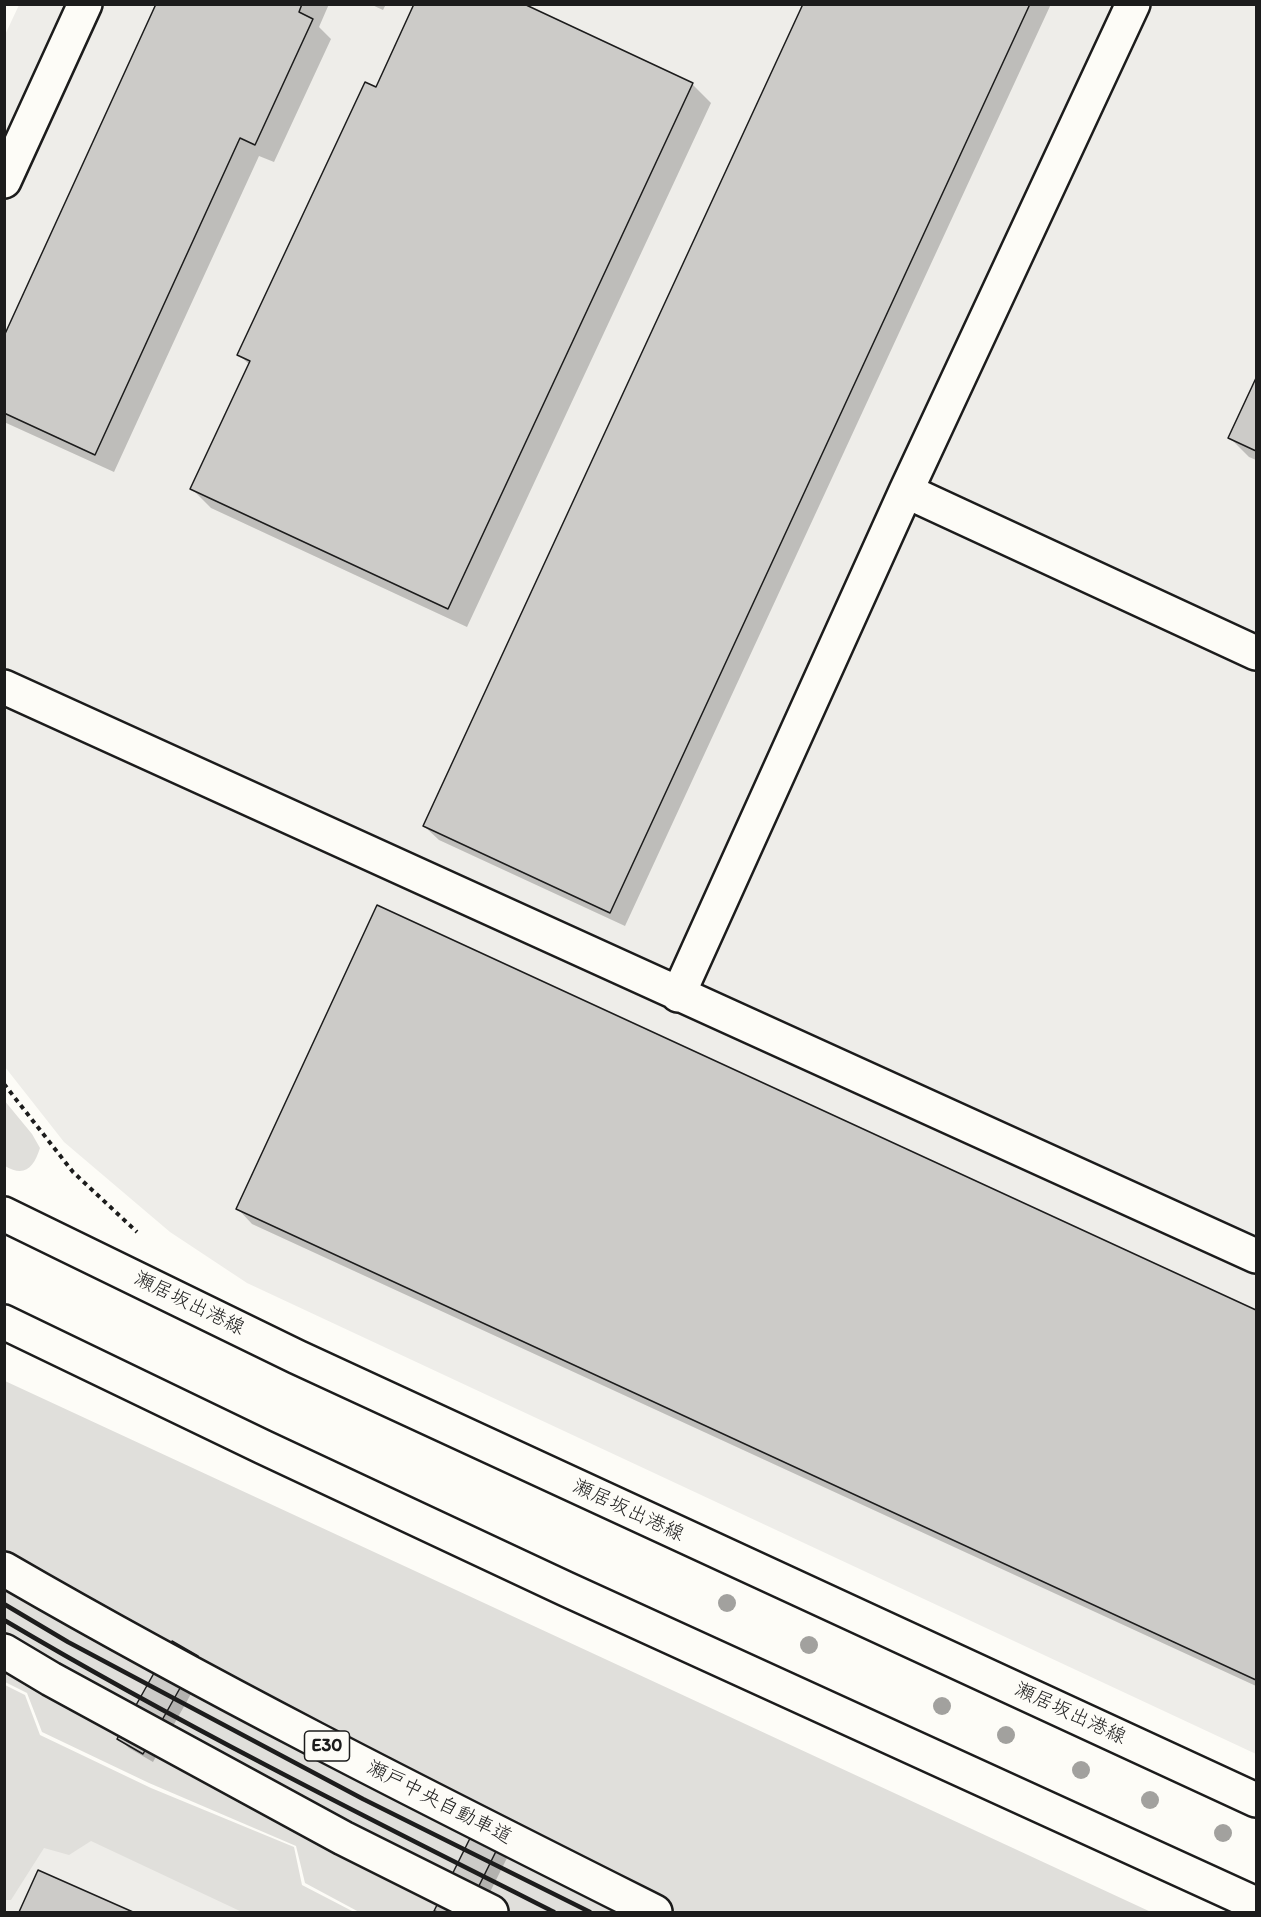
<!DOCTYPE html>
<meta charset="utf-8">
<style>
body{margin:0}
#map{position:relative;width:1261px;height:1917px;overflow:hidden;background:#fdfcf7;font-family:Itim,sans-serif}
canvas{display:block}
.frame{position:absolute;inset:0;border:6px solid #1c1c1c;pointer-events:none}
</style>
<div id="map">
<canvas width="1261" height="1917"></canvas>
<div class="frame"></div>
</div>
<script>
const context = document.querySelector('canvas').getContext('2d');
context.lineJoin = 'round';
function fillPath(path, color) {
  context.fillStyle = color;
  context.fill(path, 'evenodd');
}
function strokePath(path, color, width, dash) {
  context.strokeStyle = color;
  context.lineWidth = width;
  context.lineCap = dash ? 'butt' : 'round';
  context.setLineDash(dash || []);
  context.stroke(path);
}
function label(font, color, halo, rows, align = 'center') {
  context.font = font + ' Itim,"Klee One",sans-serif';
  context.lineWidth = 6;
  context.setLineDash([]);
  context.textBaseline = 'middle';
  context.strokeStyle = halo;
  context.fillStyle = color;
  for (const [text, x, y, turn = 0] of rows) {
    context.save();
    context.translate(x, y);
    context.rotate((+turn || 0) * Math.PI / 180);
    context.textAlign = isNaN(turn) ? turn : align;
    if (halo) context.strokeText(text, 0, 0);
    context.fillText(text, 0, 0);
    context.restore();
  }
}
const built = new Path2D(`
 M19 5H1256V1754L247 1283 170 1232 64 1142 5 1067 4 37Z
 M5 1759 313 1912H5Z`);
const green = new Path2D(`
 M4 1100 32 1134 40 1148C34 1167 25 1178 5 1166Z
 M5 1381 1151 1912H359L305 1883 296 1846 149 1783 42 1732 27 1693 5 1682Z
 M5 1685 25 1695 40 1735 151 1788 294 1847 302 1885 354 1912H242L91 1841 69 1855 44 1848 11 1900H5Z`);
const shadow = new Path2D(`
 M158 4H329L319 27 331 39 274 162 259 156 114 472 4 422V339Z
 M370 4H386L383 10Z
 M520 4 692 84 711 103 467 627 211 508 192 489 250 365 239 355 376 89Z
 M805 4H1051L625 926 439 840 424 826Z
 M1256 381V460L1249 457 1230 438Z
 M378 907 1256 1311V1686L252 1224 238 1209Z
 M197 1657 206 1667 153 1762 129 1748 119 1739Z
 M484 1812 519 1834 480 1912H438L436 1910Z
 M39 1872 130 1912H21Z`);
const building = new Path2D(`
 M156 4H302L299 12 313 19 255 145 240 138 95 455 4 413V336Z
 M414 4H524L693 83 448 609 190 489 250 361 237 355 365 82 376 87Z
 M803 4H1030L610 913 423 826Z
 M1256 378V451L1228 438Z
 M377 905 1256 1310V1680L236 1209Z
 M172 1641 198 1656 143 1754 117 1739Z
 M484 1810 510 1823 466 1912H438L434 1911Z
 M38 1870 133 1912H19Z`);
const path = new Path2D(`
 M4 1084 73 1172 137 1232`);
const minor = new Path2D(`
 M4 181 85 4
 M906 491 1256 653
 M4 687 1256 1256
 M678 995 906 491 1133 4`);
const major = new Path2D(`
 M4 1214 297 1357 1256 1800
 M4 1322 263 1447 566 1589 1256 1904`);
const highway = new Path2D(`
 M4 1569C216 1692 436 1802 655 1912
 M4 1651 51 1679 343 1838 491 1912`);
const rail = new Path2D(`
 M4 1604 68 1642 363 1799 590 1912
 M4 1620C183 1726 369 1819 554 1912`);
const trees = [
 [727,1603],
 [809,1645],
 [942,1706],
 [1006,1735],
 [1081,1770],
 [1150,1800],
 [1223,1833]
];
const shields = [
 [327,1746,45]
];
const shieldNames = [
 ["E30",327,1746]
];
const streetNames = [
 ["瀬居坂出港線",189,1304,26],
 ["瀬居坂出港線",628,1511,25],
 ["瀬居坂出港線",1070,1714,25],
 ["瀬戸中央自動車道",439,1803,27]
];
fillPath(built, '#eeede9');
fillPath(green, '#e0dfdb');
fillPath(shadow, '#0003');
fillPath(building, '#cccbc8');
strokePath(building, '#1c1c1c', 1.5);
strokePath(minor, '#1c1c1c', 38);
strokePath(major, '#1c1c1c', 38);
strokePath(highway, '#1c1c1c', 38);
strokePath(path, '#1c1c1c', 4, [4.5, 4.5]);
strokePath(minor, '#fdfcf7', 33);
strokePath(major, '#fdfcf7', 33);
strokePath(highway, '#fdfcf7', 33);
strokePath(rail, '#1c1c1c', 4.5);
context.fillStyle = '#a2a19e';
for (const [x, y] of trees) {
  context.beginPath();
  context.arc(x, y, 9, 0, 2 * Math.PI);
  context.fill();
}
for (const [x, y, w] of shields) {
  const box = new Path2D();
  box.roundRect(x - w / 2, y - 15, w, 30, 4.5);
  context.fillStyle = '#fdfcf7';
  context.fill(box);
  strokePath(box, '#1c1c1c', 1.5);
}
label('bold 18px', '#1c1c1c', null, shieldNames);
label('20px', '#1c1c1c', '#fdfcf7', streetNames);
</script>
